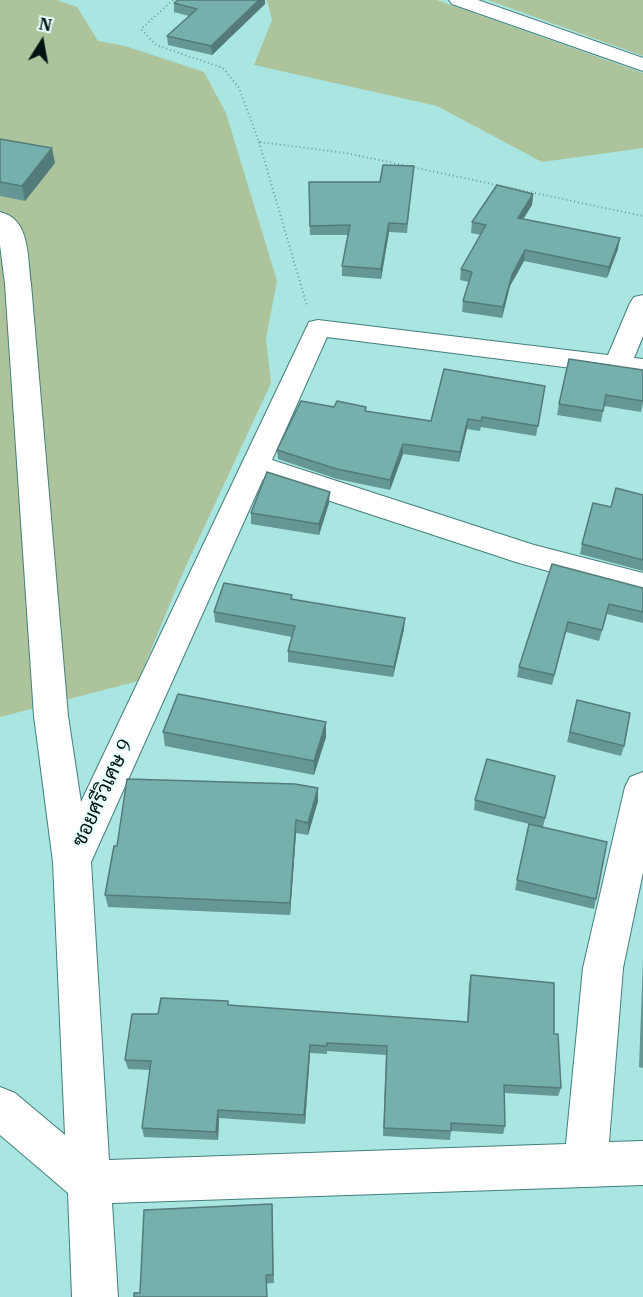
<!DOCTYPE html>
<meta charset="utf-8">
<style>
body{margin:0}
#map{position:relative;width:643px;height:1297px;overflow:hidden;background:#a9e5e1;font-family:"IBM Plex Serif",serif}
canvas{display:block}
.north{position:absolute;left:12px;top:12px;width:60px;height:60px;-webkit-text-stroke:4px #e7fefc;paint-order:stroke;rotate:11deg;font-size:16px;font-weight:700;line-height:24px;text-align:center;color:#001313}
.north::after{content:'';display:block;margin:auto;width:21px;height:27px;background:#001313;clip-path:polygon(50% 0,100% 100%,50% 72%,0 100%)}
</style>
<div id="map">
<canvas width="643" height="1297"></canvas>
<div class="north">N</div>
</div>
<script>
const context = document.querySelector('canvas').getContext('2d');
context.lineJoin = 'round';
function fillPath(path, color) {
  context.fillStyle = color;
  context.fill(path, 'evenodd');
}
function strokePath(path, color, width, dash) {
  context.strokeStyle = color;
  context.lineWidth = width;
  context.lineCap = dash ? 'butt' : 'round';
  context.setLineDash(dash || []);
  context.stroke(path);
}
function label(font, color, halo, rows, align = 'center') {
  context.font = font + ' "IBM Plex Serif",Sarabun,serif';
  context.lineWidth = 4.5;
  context.setLineDash([]);
  context.textBaseline = 'middle';
  context.strokeStyle = halo;
  context.fillStyle = color;
  for (const [text, x, y, turn = 0] of rows) {
    context.save();
    context.translate(x, y);
    context.rotate((+turn || 0) * Math.PI / 180);
    context.textAlign = isNaN(turn) ? turn : align;
    if (halo) context.strokeText(text, 0, 0);
    context.fillText(text, 0, 0);
    context.restore();
  }
}
const green = new Path2D(`
 M0 0H57L77 7 98 41 125 46 204 72 226 113 277 281 266 339 271 383 181 577 138 681 0 717Z
 M267 0H437L643 73V148L542 162 437 106 254 65 272 20Z
 M488 0H643V56Z`);
const path = new Path2D(`
 M173 0 141 29 156 45 223 68 239 88 259 142 346 153 643 216
 M259 142 307 306`);
const minor = new Path2D(`
 M449 0H478L643 58V71L452 4Z
 M0 212C31 219 27 258 31 284L68 716 81 802 309 322 318 320 608 355 630 303 634 297 643 295V336L634 358 643 359V377L327 337 272 460 534 545 643 573V597L519 563 263 479 91 862 109 1160 566 1144 583 968 625 787 630 777 643 772V872L623 968 609 1142 643 1141V1185L112 1203 118 1297H72L68 1193 0 1135V1087L15 1093 65 1135 53 862 34 716 5 284 0 245Z`);
const wall = new Path2D(`
 M174 3 265 4 212 55 168 45 167 36 189 16 174 12Z
 M0 139 55 163 25 201 0 196Z
 M414 166 407 233 389 232 381 279 342 276V266L348 235H310L309 182H380Z
 M533 194 532 205 523 219 618 249 607 278 524 261 510 286 502 318 462 312 463 301 469 282 460 280 461 269 481 235 471 233 472 222Z
 M643 370V403L641 412 604 406 601 422 557 415 559 404Z
 M545 386 536 436 481 427 480 431 467 429 459 462 403 454 390 490 337 479 278 459 277 450 334 407 431 421Z
 M643 495V571L580 554 582 544 611 507Z
 M329 503 319 535 251 524V513Z
 M552 564 643 588V623L607 614 599 641 566 632 552 685 517 677 519 667Z
 M292 595V599L404 629 393 677 288 662V651L292 637 215 622 214 612Z
 M577 700 624 746 621 756 567 742Z
 M326 722V737L314 775 165 746 163 732Z
 M555 776 543 827 596 899 594 909 515 890 529 824 474 810 475 800Z
 M318 788V801L308 835 296 833 290 915 108 907 105 895 117 846Z
 M643 958V1068L639 1067Z
 M471 975 554 1034 561 1088 558 1096 504 1093 505 1126 503 1134 451 1131 450 1140 383 1136 386 1055 327 1051V1054L310 1053 305 1124 219 1118 218 1140 144 1137 142 1128 150 1070 128 1069 125 1060 158 1014 228 1005 467 1022 469 984Z
 M272 1204 274 1283 140 1293Z`);
const shadedWall = new Path2D(`
 M259 0H265V4L212 55 211 46Z
 M52 148 55 163 25 201 22 186Z
 M533 194 532 205 517 229 518 218Z
 M389 223V232L381 279V269Z
 M620 238 618 249 607 278 609 267Z
 M525 250 524 261 510 286 502 318 503 307 512 275Z
 M468 419 467 429 459 462 460 452Z
 M403 444V454L390 490V480Z
 M330 492 329 503 319 535V524Z
 M405 618 404 629 393 677 394 667Z
 M326 722V737L314 775V761Z
 M318 788V801L308 835V823Z
 M296 820V833L290 915V903Z
 M310 1045V1053L305 1124 304 1115Z
 M218 1110 219 1118 218 1140 216 1132Z`);
const building = new Path2D(`
 M178 0H259L211 46 167 36 197 9 174 3Z
 M0 139 52 148 22 186 0 182Z
 M383 165 414 166 407 224 389 223 381 269 342 266 350 225 310 226 309 182H380Z
 M497 185 533 194 518 218 620 238 609 267 525 250 512 275 503 307 463 301 472 272 461 269 486 225 472 222Z
 M569 359 643 370V401L606 395 603 411 559 404Z
 M444 369 545 386 538 426 482 417 481 421 468 419 460 452 403 444 390 480 337 469 277 450 301 401 334 407 337 401 366 407 365 411 431 421Z
 M267 472 330 492 319 524 251 513Z
 M616 488 643 495V560L582 544 593 503 611 507Z
 M552 564 643 588V612L609 604 602 630 568 622 554 675 519 667Z
 M224 583 292 595 291 599 405 618 394 667 288 651 295 626 214 612Z
 M178 694 326 722 314 761 163 732Z
 M577 700 630 713 624 746 570 732Z
 M487 759 555 776 545 818 475 800Z
 M127 779 295 784 318 788 308 823 296 820 290 903 105 895 114 846H117Z
 M529 824 607 842 596 899 517 880Z
 M471 975 554 983V1034H558L561 1088 504 1085 505 1126 451 1123V1131L384 1128 387 1046 327 1043V1046L310 1045 304 1115 218 1110 216 1132 142 1128 151 1061 125 1060 132 1014H158L161 998 228 1001V1005L468 1022Z
 M272 1204 273 1275H266L267 1297H134V1293H140L144 1210Z`);
const streetNames = [
 ["ซอยศรีวิเศษ 9",103,793,-65]
];
fillPath(green, '#adc39b');
strokePath(minor, '#447e7b', 2);
strokePath(path, '#6d9b98', 2, [1, 3]);
fillPath(minor, '#fff');
fillPath(wall, '#659795');
fillPath(shadedWall, '#537b79');
fillPath(building, '#76b0ad');
strokePath(building, '#537b79', 1.5);
label('20px', '#001313', '#e7fefc', streetNames);
</script>
